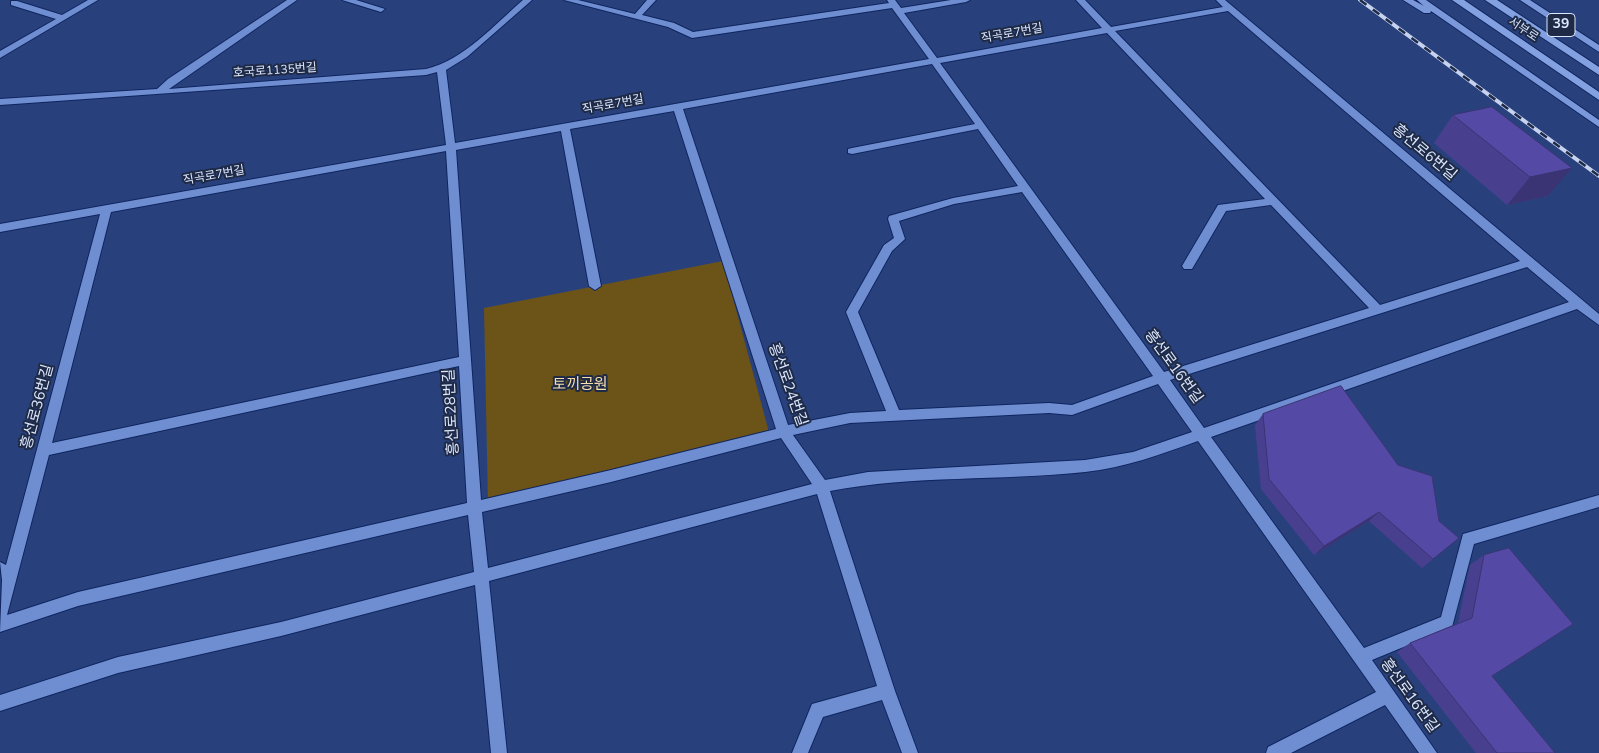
<!DOCTYPE html>
<meta charset="utf-8">
<style>
body{margin:0}
canvas{display:block;background:#28417d}
</style>
<canvas width="1599" height="753"></canvas>
<script>
const context = document.querySelector('canvas').getContext('2d');
context.lineJoin = 'round';
function fillPath(path, color) {
  context.fillStyle = color;
  context.fill(path, 'evenodd');
}
function strokePath(path, color, width, dash) {
  context.strokeStyle = color;
  context.lineWidth = width;
  context.lineCap = dash ? 'butt' : 'round';
  context.setLineDash(dash || []);
  context.stroke(path);
}
function label(font, color, halo, rows, align = 'center') {
  context.font = font + ' "Nunito Sans","Noto Sans KR",sans-serif';
  context.lineWidth = 4;
  context.setLineDash([]);
  context.textBaseline = 'middle';
  context.strokeStyle = halo;
  context.fillStyle = color;
  for (const [text, x, y, turn = 0] of rows) {
    context.save();
    context.translate(x, y);
    context.rotate((+turn || 0) * Math.PI / 180);
    context.textAlign = isNaN(turn) ? turn : align;
    if (halo) context.strokeText(text, 0, 0);
    context.fillText(text, 0, 0);
    context.restore();
  }
}
const green = new Path2D(`
 M723 261 770 436 488 504 484 308Z`);
const minor = new Path2D(`
 M88 0H98L0 58V51L56 19 11 5V1H17L62 15Z
 M287 0H297L169 89 426 69C464 60 494 25 523 0H532L467 57 446 70 455 143 929 59 892 8 692 38 668 27 564 0H578L635 14 647 0H656L642 15 674 23 693 32 889 3 887 0H895L901 8 951 0H970L966 2 904 13 937 58 1102 28 1076 0H1085L1111 27 1223 7 1216 0H1225L1599 314V325L1577 309 1211 437 1364 648 1441 617 1463 534 1599 495V507L1474 544 1452 627 1372 660 1437 753H1419L1385 705 1291 753H1266L1268 747 1376 692 1198 441C1161 454 1125 468 1085 472 1000 481 914 475 830 491L895 691 918 753H902L882 700 823 717 808 753H792L812 704 877 686 817 494 489 581 507 753H491L475 585 281 636 118 673 0 711V695L118 657 281 622 474 572 468 515 78 606 0 632 2 580 0 562 6 565 100 214 0 232V224L446 145 437 72 426 75 0 105V99L157 89 168 79ZM1228 11 1520 261 1380 305 1115 31ZM1107 33 1265 199 1218 205 1182 266 1184 269H1192L1226 211 1271 205 1369 308 1164 372 940 63ZM932 64 975 124 852 148 848 149V153L852 154 978 129 1018 186 953 198 889 216 888 219 894 238 884 245 846 312 886 411 850 413 788 425 683 109ZM674 111 776 429 611 470 481 500 456 150 561 131 589 286 595 290 601 286 570 129ZM446 151 459 357 52 443 111 212ZM1022 192 1153 376 1072 405 1049 403 899 410 858 312 892 251 905 239 899 221 954 204ZM1527 267 1569 302 1204 428 1170 380ZM459 366 467 503 78 592 7 615 49 455ZM1158 384 1192 432 1133 452 1085 460 868 472 825 480 793 435 850 423 1049 413 1072 415ZM781 438 812 484 488 568 482 512 611 482Z
 M342 0H356L385 9 381 12Z`);
const major = new Path2D(`
 M1403 0H1413L1424 6 1417 0H1426L1599 120V127L1431 11 1430 13H1424Z
 M1520 0H1530L1599 45V52Z`);
const highway = new Path2D(`
 M1452 0H1464L1599 92V100Z
 M1485 0H1497L1599 67V75Z`);
const rail = new Path2D(`
 M1360 0 1599 176`);
const wall = new Path2D(`
 M1492 107 1548 196 1507 205 1434 143 1453 115Z
 M1341 386 1433 559 1422 568 1369 521 1314 555 1261 489 1255 425 1263 414Z
 M1484 555 1492 676 1555 753H1476L1397 652 1410 643 1458 623 1470 565Z`);
const shadedWall = new Path2D(`
 M1572 168 1548 196 1507 205 1530 177Z
 M1379 512 1369 521 1314 555 1324 546Z`);
const building = new Path2D(`
 M1492 107 1572 168 1530 177 1453 115Z
 M1341 386 1398 465 1432 476 1439 521 1459 538 1433 559 1379 512 1324 546 1269 479 1263 414Z
 M1509 548 1573 624 1492 676 1555 753H1497L1410 643 1472 618 1484 555Z`);
const farStreetnames = [
 ["서부로",1523,30,34],
 ["직곡로7번길",1012,34,-10],
 ["호국로1135번길",275,71,-4],
 ["직곡로7번길",613,105,-10],
 ["직곡로7번길",214,176,-10]
];
const shields = [
 [1561,25,28]
];
const shieldNames = [
 ["39",1561,25]
];
const streetNames = [
 ["흥선로6번길",1424,153,40],
 ["흥선로16번길",1173,367,54],
 ["흥선로24번길",787,385,70],
 ["흥선로36번길",38,407,-75],
 ["흥선로28번길",452,412,-93],
 ["흥선로16번길",1409,696,54]
];
const parkNames = [
 ["토끼공원",580,385]
];
fillPath(green, '#6c5318');
strokePath(minor, '#0f255f', 2);
strokePath(major, '#0f255f', 2);
strokePath(highway, '#0f255f', 2);
fillPath(minor, '#6f8ed1');
fillPath(major, '#7b99da');
fillPath(highway, '#83a1e0');
strokePath(rail, '#c7d3ee', 4);
strokePath(rail, '#1e2a46', 2.5, [8]);
fillPath(wall, '#48408f');
fillPath(shadedWall, '#3b3474');
fillPath(building, '#544aa6');
strokePath(building, '#3b3474', 1);
label('12px', '#dce7fd', '#1e2a46', farStreetnames);
for (const [x, y, w] of shields) {
  const box = new Path2D();
  box.roundRect(x - w / 2, y - 11.5, w, 23, 4);
  context.fillStyle = '#1e2a46';
  context.fill(box);
  strokePath(box, '#dce7fd', 1);
}
label('bold 14px', '#dce7fd', null, shieldNames);
label('15px', '#dce7fd', '#1e2a46', streetNames);
label('15px', '#f7dfae', '#1e2a46', parkNames);
</script>
